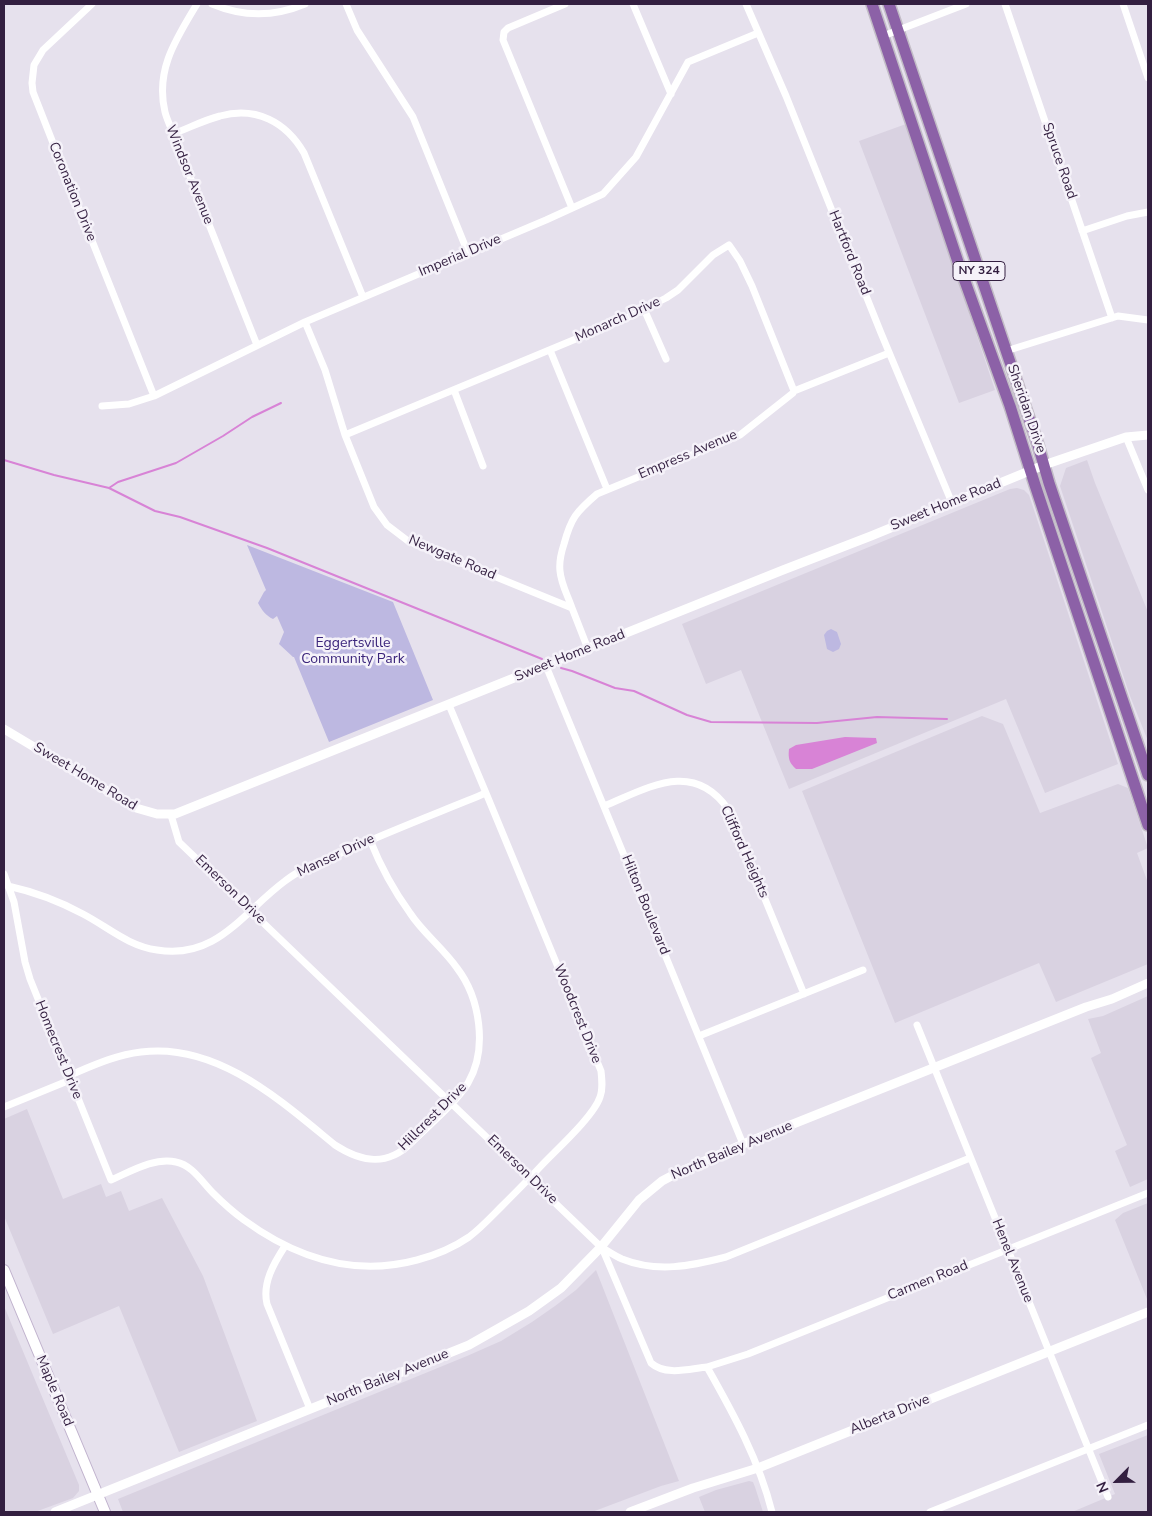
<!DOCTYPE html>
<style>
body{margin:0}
#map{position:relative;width:1152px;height:1516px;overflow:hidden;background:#e6e1ed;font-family:"Nunito Sans",sans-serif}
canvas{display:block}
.frame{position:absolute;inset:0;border:5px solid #331f40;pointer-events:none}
.north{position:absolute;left:1092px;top:1456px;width:50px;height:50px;-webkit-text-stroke:4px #f5f2f9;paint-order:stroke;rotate:247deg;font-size:14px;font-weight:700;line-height:20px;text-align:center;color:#331f40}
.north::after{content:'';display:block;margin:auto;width:18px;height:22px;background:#331f40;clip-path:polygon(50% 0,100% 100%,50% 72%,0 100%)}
</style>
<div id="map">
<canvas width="1152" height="1516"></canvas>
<div class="frame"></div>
<div class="north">N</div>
</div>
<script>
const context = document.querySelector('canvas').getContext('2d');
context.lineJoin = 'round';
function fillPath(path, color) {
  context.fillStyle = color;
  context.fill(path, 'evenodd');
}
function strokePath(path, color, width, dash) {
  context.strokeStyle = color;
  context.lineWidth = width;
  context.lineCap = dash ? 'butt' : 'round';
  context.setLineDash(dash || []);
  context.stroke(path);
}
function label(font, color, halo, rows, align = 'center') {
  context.font = font + ' "Nunito Sans",sans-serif';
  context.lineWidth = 5;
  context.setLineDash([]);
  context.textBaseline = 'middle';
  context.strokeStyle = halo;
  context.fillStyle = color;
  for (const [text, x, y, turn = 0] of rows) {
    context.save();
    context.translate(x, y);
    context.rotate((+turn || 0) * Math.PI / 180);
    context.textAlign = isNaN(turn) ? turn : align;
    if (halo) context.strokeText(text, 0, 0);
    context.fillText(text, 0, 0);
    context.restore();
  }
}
const built = new Path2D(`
 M906 124 995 390 959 403 859 141Z
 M1087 460 1095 483 1148 612V741L1130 696 1060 486 1066 468Z
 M1017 488 1024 490 1029 495 1118 764 1045 793 1006 699 789 789 741 670 706 684 682 624 1010 489Z
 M982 716 1003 724 1040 813 1118 784 1128 788 1148 848 1137 853 1148 883V964L1056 1002 1039 963 895 1023 802 791Z
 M1148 996V1179L1130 1187 1115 1151 1127 1145 1091 1058 1101 1053 1088 1019 1103 1016Z
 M27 1109 63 1199 101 1184 106 1197 121 1191 129 1211 162 1198 203 1276 257 1421 179 1452 119 1306 53 1334 4 1216V1119Z
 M1148 1203V1299H1147L1115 1220 1123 1213Z
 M596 1270 679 1481 661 1486 592 1512H123L118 1499 467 1356 501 1341 532 1322 555 1306 576 1290Z
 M4 1306 79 1485V1491L73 1498 35 1512H4Z
 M1148 1435V1512H1072L1115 1494 1099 1454Z
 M749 1481 753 1482 755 1487 763 1512H705L699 1497 716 1490Z`);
const green = new Path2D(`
 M247 545 393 602 433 700 329 742 294 657H293L279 644 284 632 277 616 273 619C266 616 261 609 258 603L264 592 266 590Z
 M831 629 837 632 841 644 839 649 833 652 827 649 824 635 827 631Z`);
const water = new Path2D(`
 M845 737 876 738 877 743 812 769H796C789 763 788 758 789 749L796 745Z`);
const stream = new Path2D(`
 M4 460 54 475 109 488 155 511 180 517 267 548 542 659
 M109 488 118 482 176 463 223 436 252 417 281 403
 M561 668 572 671 615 688 634 691 687 715 711 722 817 723 877 717 947 719`);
const minor = new Path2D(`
 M92 4 43 50 34 65 32 83 33 92 53 143 154 396
 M197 4C176 39 155 70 165 112 167 120 171 127 173 134L257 345
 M212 4C243 17 274 17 305 4
 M346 4 357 30 413 117 468 253
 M565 4 508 28 504 32 503 40 572 208
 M633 4 671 94
 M746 4 786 96 881 333 952 503
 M1005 4 1112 318
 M1123 4 1148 78
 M883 36 966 4
 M173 134C189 128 204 120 220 116 256 106 286 122 304 153L363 297
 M1082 231 1127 216 1148 212
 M644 309 666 359
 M305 322 325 370 345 435 374 507 387 525 408 541 572 608 588 649
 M550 350 607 489
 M1006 351 1118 316 1148 320
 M454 390 483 466
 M102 406 129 404 154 396 305 322 546 220 603 194 636 157 688 62 758 33
 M345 435 631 316 666 298 678 290 713 255 729 245 740 261 752 286 794 391
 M1126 437 1148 490
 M572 608C568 596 561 584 560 571 559 562 561 553 564 544 571 518 576 512 597 494L740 435 793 393 794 391 889 353
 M546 666 743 1144
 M604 806C648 788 693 759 728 809L804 994
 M171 815 179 842 601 1247C608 1251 615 1256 622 1259 657 1273 691 1266 726 1257L970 1158
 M4 874 14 902 25 962 30 979 111 1180C130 1172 154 1157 176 1162 192 1165 202 1182 213 1193 222 1202 233 1212 244 1220 296 1258 354 1277 417 1260 436 1255 453 1248 469 1237 481 1228 491 1217 502 1206 515 1193 529 1179 541 1166 556 1150 594 1116 600 1097 603 1089 602 1080 601 1071L486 793 449 705
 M8 886C35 892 59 901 83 914 108 927 128 946 157 950 217 960 243 912 285 881 303 867 325 860 346 851 392 830 440 812 486 793
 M917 1025 1108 1497
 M699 1036 863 970
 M68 1076C92 1066 115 1055 141 1052 217 1042 281 1101 335 1145 361 1162 387 1167 411 1143 427 1127 457 1102 468 1083 488 1049 480 998 457 968 443 948 423 933 410 913 394 891 380 865 370 840
 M4 1107 70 1080
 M285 1246C274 1263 262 1283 267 1304L310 1409
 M602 1248 651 1363C666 1376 688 1369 707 1367 733 1413 759 1460 772 1512
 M707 1367 748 1354 1148 1193
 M930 1512 1148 1425`);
const tertiary = new Path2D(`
 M4 729 136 808 157 814H175L783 570 871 536 1044 465 1126 437 1148 435
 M55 1512 469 1345 529 1311 561 1288 601 1247 639 1200 662 1181 677 1173 743 1144 1086 1007 1112 999 1148 983
 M630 1512 693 1488 758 1468 1148 1312`);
const secondary = new Path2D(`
 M4 1270 105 1512`);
const primary = new Path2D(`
 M872 4 958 262 1010 406 1035 485 1148 825
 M889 4 1038 445 1049 483 1148 775`);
const shields = [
 [979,271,52]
];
const shieldNames = [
 ["NY 324",979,271]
];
const streetNames = [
 ["Spruce Road",1059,161,71],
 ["Windsor Avenue",189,175,68],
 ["Coronation Drive",72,192,68],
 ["Hartford Road",849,253,68],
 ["Imperial Drive",460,256,-23],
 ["Monarch Drive",618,320,-24],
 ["Sheridan Drive",1026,409,71],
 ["Empress Avenue",688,455,-23],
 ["Sweet Home Road",946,505,-22],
 ["Newgate Road",452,558,23],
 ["Sweet Home Road",570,656,-22],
 ["Sweet Home Road",85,777,31],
 ["Clifford Heights",744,852,66],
 ["Manser Drive",336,856,-25],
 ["Emerson Drive",230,890,44],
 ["Hilton Boulevard",645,905,68],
 ["Woodcrest Drive",577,1014,68],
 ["Homecrest Drive",58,1050,68],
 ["Hillcrest Drive",433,1117,-45],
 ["North Bailey Avenue",732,1151,-23],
 ["Emerson Drive",522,1170,44],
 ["Henel Avenue",1012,1261,68],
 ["Carmen Road",928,1281,-22],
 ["North Bailey Avenue",388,1378,-22],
 ["Maple Road",54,1391,67],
 ["Alberta Drive",890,1415,-22]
];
const parkNames = [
 ["Eggertsville",353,644],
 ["Community Park",353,660]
];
fillPath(built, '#d9d2e1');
fillPath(green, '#bdb8e1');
fillPath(water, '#d883d6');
strokePath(stream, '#d883d6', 2);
strokePath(secondary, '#c1b3ce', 12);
strokePath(primary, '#c2bcc6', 14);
strokePath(minor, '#fff', 7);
strokePath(tertiary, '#fff', 9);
strokePath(secondary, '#fff', 10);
strokePath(primary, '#8c61a7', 11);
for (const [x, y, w] of shields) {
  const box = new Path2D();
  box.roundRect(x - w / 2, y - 9.5, w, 19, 4);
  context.fillStyle = '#f5f2f9';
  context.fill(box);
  strokePath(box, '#331f40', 1);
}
label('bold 12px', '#331f40', null, shieldNames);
label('14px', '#331f40', '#f5f2f9', streetNames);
label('14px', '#3b257b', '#f5f2f9', parkNames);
</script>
